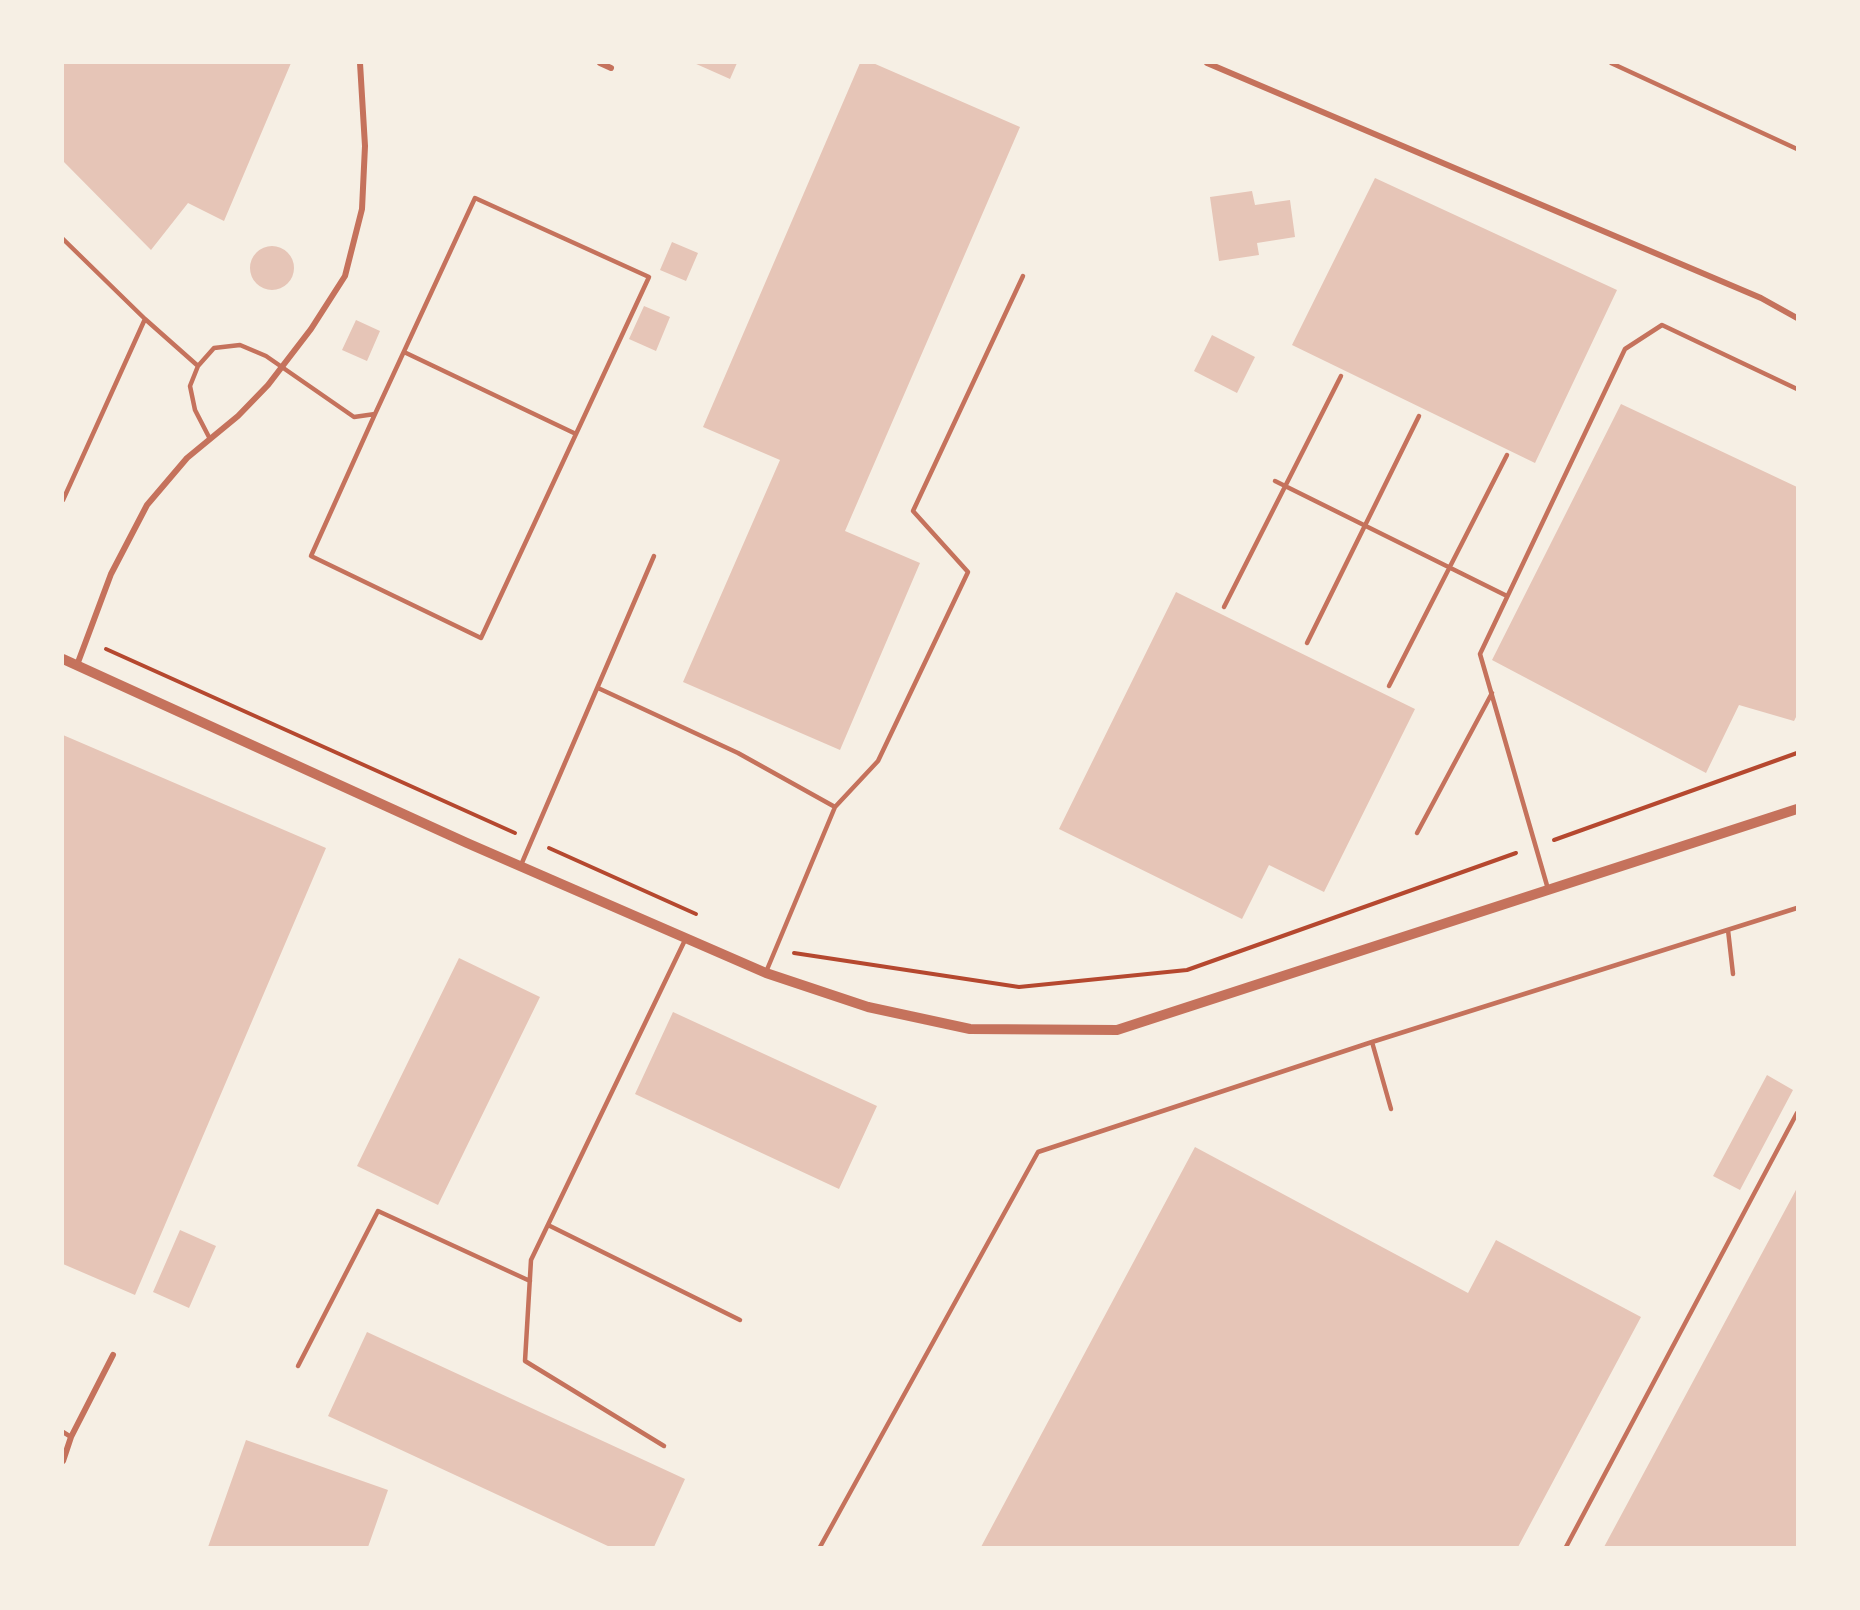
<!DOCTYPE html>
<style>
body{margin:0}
#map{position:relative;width:1860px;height:1610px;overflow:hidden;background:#f6efe4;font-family:Barlow,sans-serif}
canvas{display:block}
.frame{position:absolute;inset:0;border:64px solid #f6efe4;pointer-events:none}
</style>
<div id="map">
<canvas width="1860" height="1610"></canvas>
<div class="frame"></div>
</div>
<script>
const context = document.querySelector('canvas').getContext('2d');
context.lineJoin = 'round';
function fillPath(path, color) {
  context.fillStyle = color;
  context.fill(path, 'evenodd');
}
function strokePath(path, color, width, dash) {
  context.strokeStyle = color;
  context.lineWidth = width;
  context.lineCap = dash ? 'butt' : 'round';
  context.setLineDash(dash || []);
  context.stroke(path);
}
const building = new Path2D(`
 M63 63H291L224 221 188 203 151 250 63 161Z
 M694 63H737L730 79Z
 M860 63H873L1020 127 845 531 920 563 840 750 683 682 780 460 703 427Z
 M1375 178 1617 290 1535 463 1292 345Z
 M1252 191 1255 205 1290 200 1295 237 1257 243 1259 255 1219 261 1210 197Z
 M672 242 698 253 686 281 660 270Z
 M250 268a22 22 0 1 1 44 0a22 22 0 1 1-44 0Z
 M644 306 670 317 656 351 629 339Z
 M356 320 380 331 367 361 342 350Z
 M1212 335 1255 357 1237 393 1194 371Z
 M1621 404 1797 487V715L1794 721 1739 705 1706 773 1492 660Z
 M1176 592 1415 709 1324 892 1269 865 1242 919 1059 829Z
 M63 735 326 848 135 1295 63 1264Z
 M459 958 540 997 438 1205 357 1166Z
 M673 1012 877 1106 839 1189 635 1094Z
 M1767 1075 1793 1090 1740 1190 1713 1176Z
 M1195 1147 1468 1293 1496 1240 1641 1317 1518 1547H981Z
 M1797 1188V1547H1604Z
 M180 1230 216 1246 189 1308 153 1292Z
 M367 1332 685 1479 654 1547H610L328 1416Z
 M246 1440 388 1490 368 1547H208Z`);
const path = new Path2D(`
 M106 649 515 833
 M1554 840 1797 753
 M549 848 696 914
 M794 953 1019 987 1187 970 1516 853`);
const service = new Path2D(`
 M1611 63 1797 149
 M63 239 145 319 198 366
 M375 414 311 556 481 638 576 434
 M210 439 195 410 190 386 198 366 214 348 240 345 266 356 354 417 375 414 475 198 649 277 576 434 404 352
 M1275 481 1507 596
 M63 500 145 319
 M1224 607 1341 376
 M1307 643 1419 416
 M1389 686 1507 455
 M598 688 738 753 835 807 766 972
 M835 807 878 761 968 572 913 511 1023 276
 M1417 833 1492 693
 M521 865 654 556
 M1548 889 1480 654 1625 349 1662 325 1797 389
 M1728 930 1733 974
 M1372 1042 1391 1109
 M548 1225 740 1320
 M298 1366 378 1211 530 1281
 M63 1432 71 1437
 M664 1446 525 1361 531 1260 686 938
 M820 1547 1038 1152 1372 1042 1797 908
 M1566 1547 1797 1113`);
const minor = new Path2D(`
 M600 63 611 68
 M1207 63 1761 298 1797 318
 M77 665 111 574 147 505 187 458 238 416 268 385 311 329 345 276 362 209 365 146 360 63
 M63 1461 71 1437 113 1355`);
const tertiary = new Path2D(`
 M63 659 467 843 766 973 868 1007 970 1029 1117 1030 1797 809`);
fillPath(building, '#e6c5b7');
strokePath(path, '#b5482f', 4);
strokePath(service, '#c5725c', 4.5);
strokePath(minor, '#c5725c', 6);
strokePath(tertiary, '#c5725c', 10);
</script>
